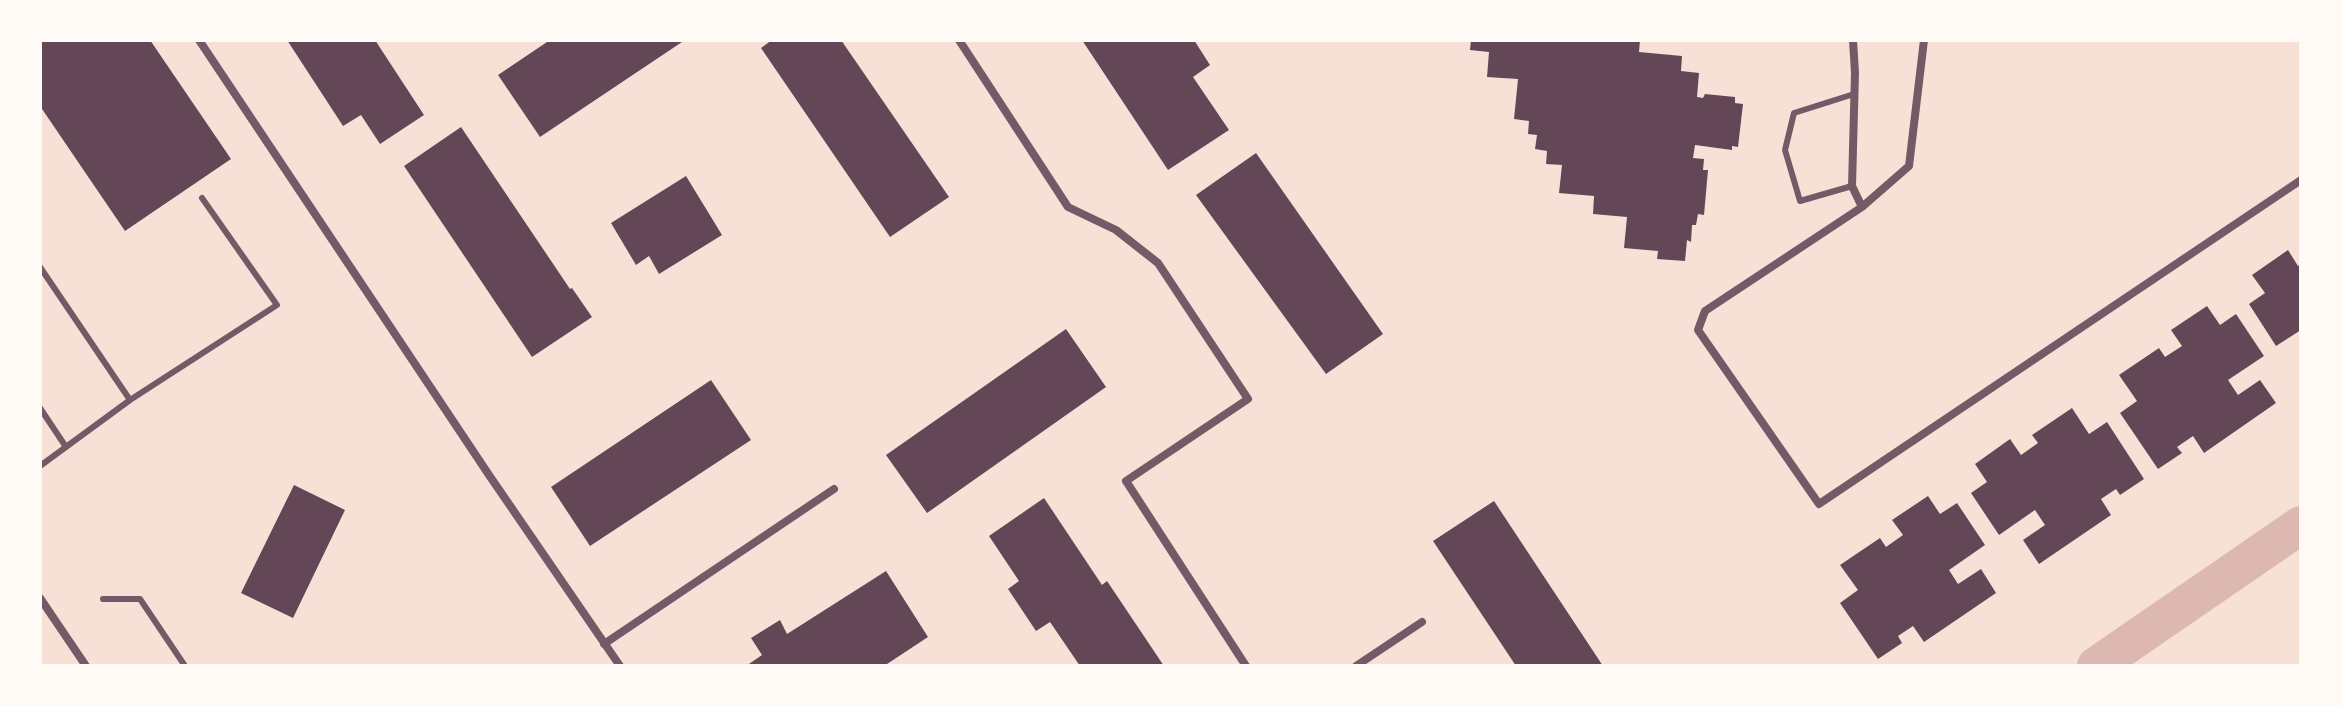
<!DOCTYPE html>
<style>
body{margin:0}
#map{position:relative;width:2341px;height:706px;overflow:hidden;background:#f7e1d7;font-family:"Varela Round",sans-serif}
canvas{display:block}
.frame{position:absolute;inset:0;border:42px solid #fffaf5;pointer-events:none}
</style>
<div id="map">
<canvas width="2341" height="706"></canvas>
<div class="frame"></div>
</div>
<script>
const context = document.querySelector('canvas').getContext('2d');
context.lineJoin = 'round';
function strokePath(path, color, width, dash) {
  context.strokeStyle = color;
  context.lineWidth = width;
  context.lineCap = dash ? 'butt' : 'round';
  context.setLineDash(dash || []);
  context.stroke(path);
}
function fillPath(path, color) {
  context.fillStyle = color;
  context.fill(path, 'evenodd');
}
const canal = new Path2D(`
 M2096 666 2301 525`);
const building = new Path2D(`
 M40 40H150L231 159 125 231 40 106Z
 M287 40H375L424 115 380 144 361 115 343 126Z
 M550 40H685L540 137 498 75Z
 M772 40H841L949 197 890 237 761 48Z
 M1082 40H1194L1210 65 1193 77 1229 130 1168 170Z
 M1471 40H1640L1639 52 1682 56 1681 71 1699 73 1697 97 1703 98 1705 94 1735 97V103L1743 104 1738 147 1732 146V150L1695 145 1693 158 1704 159 1703 170H1708L1704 215 1698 214 1696 225H1692L1691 242 1687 240 1685 261 1657 259 1658 251 1624 248 1627 217 1593 214 1594 196 1559 193 1562 165 1546 164 1547 151 1535 149 1537 135 1528 134 1529 121 1514 119 1518 79 1487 77 1489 52 1470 50Z
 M461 127 570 289 572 288 592 317 532 357 404 166Z
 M1256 153 1383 334 1326 374 1196 195Z
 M686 176 722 235 659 274 649 256 636 265 611 223Z
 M2288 250 2298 266 2301 264V330L2276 346 2249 304 2265 293 2252 275Z
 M2207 306 2220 325 2236 314 2264 356 2228 380 2238 395 2260 380 2276 403 2204 453 2193 436 2177 447 2182 453 2158 469 2120 413 2137 401 2119 375 2159 348 2165 357 2182 346 2171 330Z
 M1066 329 1106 387 927 513 886 455Z
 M711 380 751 440 590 546 551 487Z
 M2072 408 2089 434 2107 422 2144 479 2120 495 2116 489 2101 499 2111 515 2039 564 2023 540 2045 525 2035 510 1999 535 1971 493 1987 482 1975 464 2010 439 2021 455 2038 443 2032 435Z
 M294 485 345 510 293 618 241 593Z
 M1928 496 1940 514 1957 503 1985 545 1949 570 1958 584 1981 569 1996 593 1924 642 1913 626 1898 636 1902 643 1878 659 1840 603 1858 590 1840 565 1880 538 1886 547 1903 535 1892 520Z
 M1044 498 1102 585 1107 581 1164 666H1080L1050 622 1036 631 1008 589 1019 581 989 536Z
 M1494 501 1603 666H1516L1433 541Z
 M886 571 928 637 884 666H746L762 655 751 638 780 620 787 634Z`);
const service = new Path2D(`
 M1852 186 1800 201 1785 150 1794 113 1854 94
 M40 267 130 400 40 466
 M130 400 277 305 202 198
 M40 408 66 447
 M103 599H140L185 666`);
const minor = new Path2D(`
 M199 40 489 475 620 666
 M959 40 1068 207 1116 230 1158 263 1248 399 1126 481 1246 666
 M1853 40 1855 73 1852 186 1862 207
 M1924 40 1909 166 1862 207 1705 311 1698 330 1819 504 2301 180
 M40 598 86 666
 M604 644 834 489
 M1356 666 1422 622`);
strokePath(canal, '#dcb8b0', 38);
fillPath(building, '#644757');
strokePath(service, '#755966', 6);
strokePath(minor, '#755966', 8);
</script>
